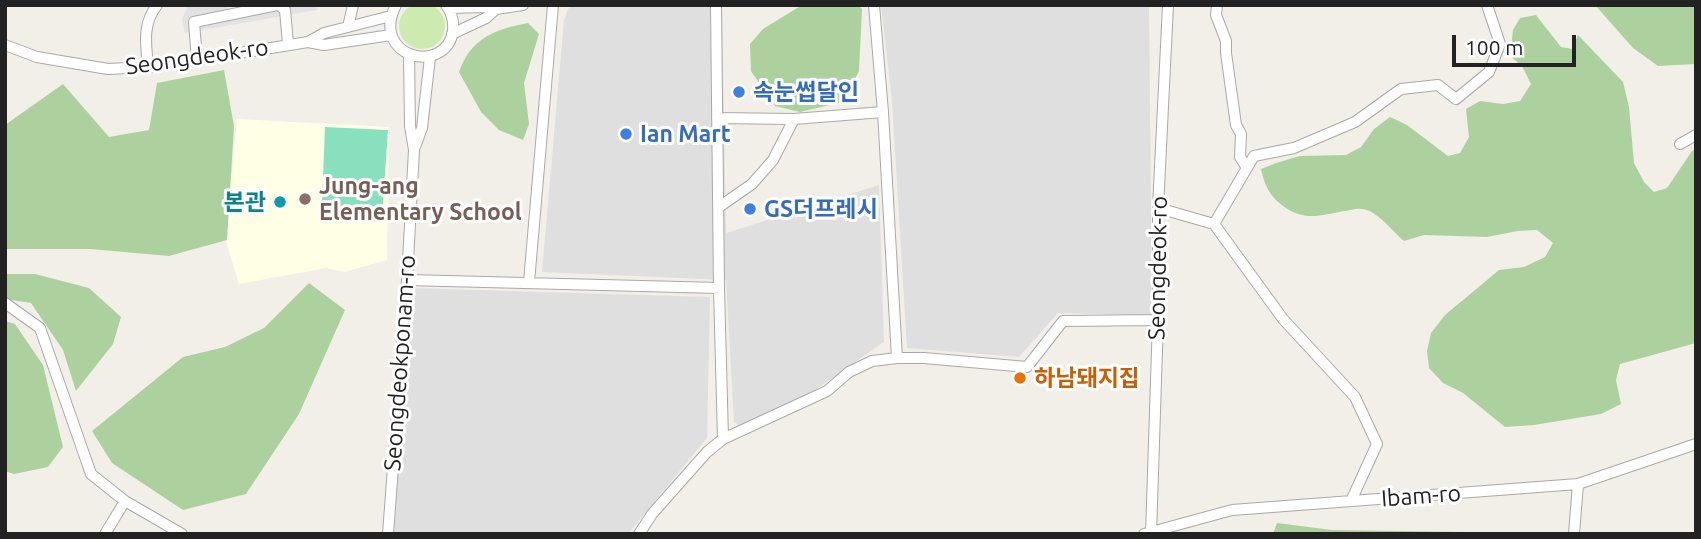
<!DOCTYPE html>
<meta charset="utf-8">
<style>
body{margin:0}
#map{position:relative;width:1701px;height:539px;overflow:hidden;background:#f2efe9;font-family:Ubuntu,sans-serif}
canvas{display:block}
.frame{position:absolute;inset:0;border:7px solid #222;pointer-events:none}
.scale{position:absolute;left:1452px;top:35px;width:124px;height:32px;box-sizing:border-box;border:4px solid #222;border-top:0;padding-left:9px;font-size:21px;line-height:24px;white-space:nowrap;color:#222;-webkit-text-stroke:5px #fff;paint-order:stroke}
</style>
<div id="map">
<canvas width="1701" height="539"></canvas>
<div class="frame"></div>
<div class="scale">100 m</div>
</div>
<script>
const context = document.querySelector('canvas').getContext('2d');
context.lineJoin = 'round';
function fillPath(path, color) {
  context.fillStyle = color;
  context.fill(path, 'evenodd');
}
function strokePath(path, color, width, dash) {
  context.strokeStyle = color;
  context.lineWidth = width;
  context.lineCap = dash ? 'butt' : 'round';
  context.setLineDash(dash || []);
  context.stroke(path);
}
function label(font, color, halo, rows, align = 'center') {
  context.font = font + ' Ubuntu,"Noto Sans KR",sans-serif';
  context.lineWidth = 6;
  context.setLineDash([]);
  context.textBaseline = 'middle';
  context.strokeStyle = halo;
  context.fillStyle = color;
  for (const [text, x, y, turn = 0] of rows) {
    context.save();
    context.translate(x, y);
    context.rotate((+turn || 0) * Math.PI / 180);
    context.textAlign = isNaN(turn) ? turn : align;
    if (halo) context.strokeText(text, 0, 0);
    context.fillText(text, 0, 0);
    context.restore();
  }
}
const residential = new Path2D(`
 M573 5H722L726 233 879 185 884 342 812 392 740 426 734 422 726 280 542 272 564 20 568 9Z
 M881 5H1149L1152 315 1058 313 1019 357 907 348 892 101Z
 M411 288 710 297 707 438 628 534H394Z`);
const education = new Path2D(`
 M237 119 389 127 387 260 344 272 326 268 239 284 221 225 226 186 232 172Z`);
const grass = new Path2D(`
 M399 26a23 23 0 1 1 46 0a23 23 0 1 1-46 0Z`);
const forest = new Path2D(`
 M802 5H858L862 9 859 71 843 102 800 112 775 106 751 71 750 44 763 29Z
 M1595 5H1696V64L1658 66 1633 48Z
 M1536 15 1561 47 1572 49 1578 35 1623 82 1629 107 1634 163 1644 182 1654 192 1667 188 1692 151 1696 149V343L1620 364 1616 380 1621 404 1601 414 1534 425 1505 427 1463 393 1443 383 1429 368 1427 351 1431 333 1445 315 1499 270 1524 267 1545 257 1553 243 1537 230 1518 231 1487 237 1424 235 1404 241C1392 231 1376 209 1361 209 1356 208 1350 211 1345 211 1321 215 1304 222 1283 206 1269 195 1265 186 1261 169L1276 163 1300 156 1346 155 1361 147 1374 129 1390 117 1407 125 1448 156 1460 153 1469 137 1466 109 1480 101 1503 104 1520 101 1531 84 1522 66 1510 56 1513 30 1520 18Z
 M528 23 539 34 524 83 529 124 523 140 499 130 481 112 459 72C471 38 495 29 528 23Z
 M224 70 234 126 227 240 169 256 90 249H5V125L63 84 109 137 149 130 157 83Z
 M5 274H35L89 288 121 317 113 344 76 391 63 350 31 303 5 299Z
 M309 283 345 310 299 414 246 494 183 510 112 463 92 431 183 357 225 347 264 328Z
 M5 321 15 324 43 365 63 447 48 467 14 474 5 471Z
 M1277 523 1332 530 1533 533 1273 534Z`);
const pitch = new Path2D(`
 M325 127 388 130 382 216 334 215 322 202Z`);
const parking = new Path2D(`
 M188 5H226L230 15 277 5H316L317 10 185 33 182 19Z`);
const minor = new Path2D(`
 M279 5 285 10 288 44
 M396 5C369 58 446 76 453 31 454 21 452 13 446 5
 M716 5 719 288 723 439
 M874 5 883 112 897 358
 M1217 5 1216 15 1226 41V53L1236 125 1241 134 1240 157 1247 168
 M449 8 484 7 496 9 523 5
 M348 27 353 5
 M452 34 486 18 496 9
 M308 42 324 33 391 16
 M5 45 37 57 108 69 148 67 197 60 308 42 324 45 391 35
 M197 60 194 22 277 5
 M148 67C146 43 142 25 157 5
 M717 118 794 119 883 112
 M1680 144 1696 135
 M415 147 422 128 430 57
 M719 207 752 184 773 160 794 119
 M1158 208 1214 224 1283 319 1355 397 1377 444 1351 501
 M1214 224 1254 156 1294 148 1355 122 1401 89 1438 85 1456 99 1489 72 1500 44 1487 5
 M407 280 719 288
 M529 282 553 5
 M5 303 40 328 91 474 125 501 182 534
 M105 534 125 501
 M388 534 407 280 414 150 410 126 409 55
 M639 534 652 514 707 452 723 439 827 391 849 372 872 361 897 358H924L1027 367 1063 321 1158 320
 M1144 534 1232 510 1578 484 1696 444
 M1151 534 1158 320V208L1168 5
 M1574 534 1578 484`);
const markers = [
 [739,92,7,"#3f7fe0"],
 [626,134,7,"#3f7fe0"],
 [305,199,7,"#8d6e63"],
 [280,202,7,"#0f9aa8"],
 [750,209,7,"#3f7fe0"],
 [1020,378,7,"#e8710a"]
];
const streetNames = [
 ["Seongdeok-ro",197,57,-8],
 ["Seongdeok-ro",1158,268,-89],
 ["Seongdeokponam-ro",400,363,-86],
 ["Ibam-ro",1421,496,-4]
];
const shopNames = [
 ["속눈썹달인",753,92],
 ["Ian Mart",640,134],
 ["GS더프레시",764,209]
];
const educationNames = [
 ["Jung-ang",319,186],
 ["Elementary School",319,212]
];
const cultureNames = [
 ["본관",266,202]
];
const foodNames = [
 ["하남돼지집",1034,378]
];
fillPath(residential, '#e0dfdf');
fillPath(education, '#ffffe5');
fillPath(grass, '#cdebb0');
fillPath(forest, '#add19e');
fillPath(pitch, '#88e0be');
fillPath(parking, '#e2e2e2');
strokePath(minor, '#a9a9a9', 12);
strokePath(minor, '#fff', 10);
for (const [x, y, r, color] of markers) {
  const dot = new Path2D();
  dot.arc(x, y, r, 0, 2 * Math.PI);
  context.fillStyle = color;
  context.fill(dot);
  strokePath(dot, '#fff', 2.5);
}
label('23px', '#222', '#fff', streetNames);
label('bold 23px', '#366cbe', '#fff', shopNames, 'left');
label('bold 23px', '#785e54', '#fff', educationNames, 'left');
label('bold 23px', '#0d838f', '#fff', cultureNames, 'right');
label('bold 23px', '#c56008', '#fff', foodNames, 'left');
</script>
